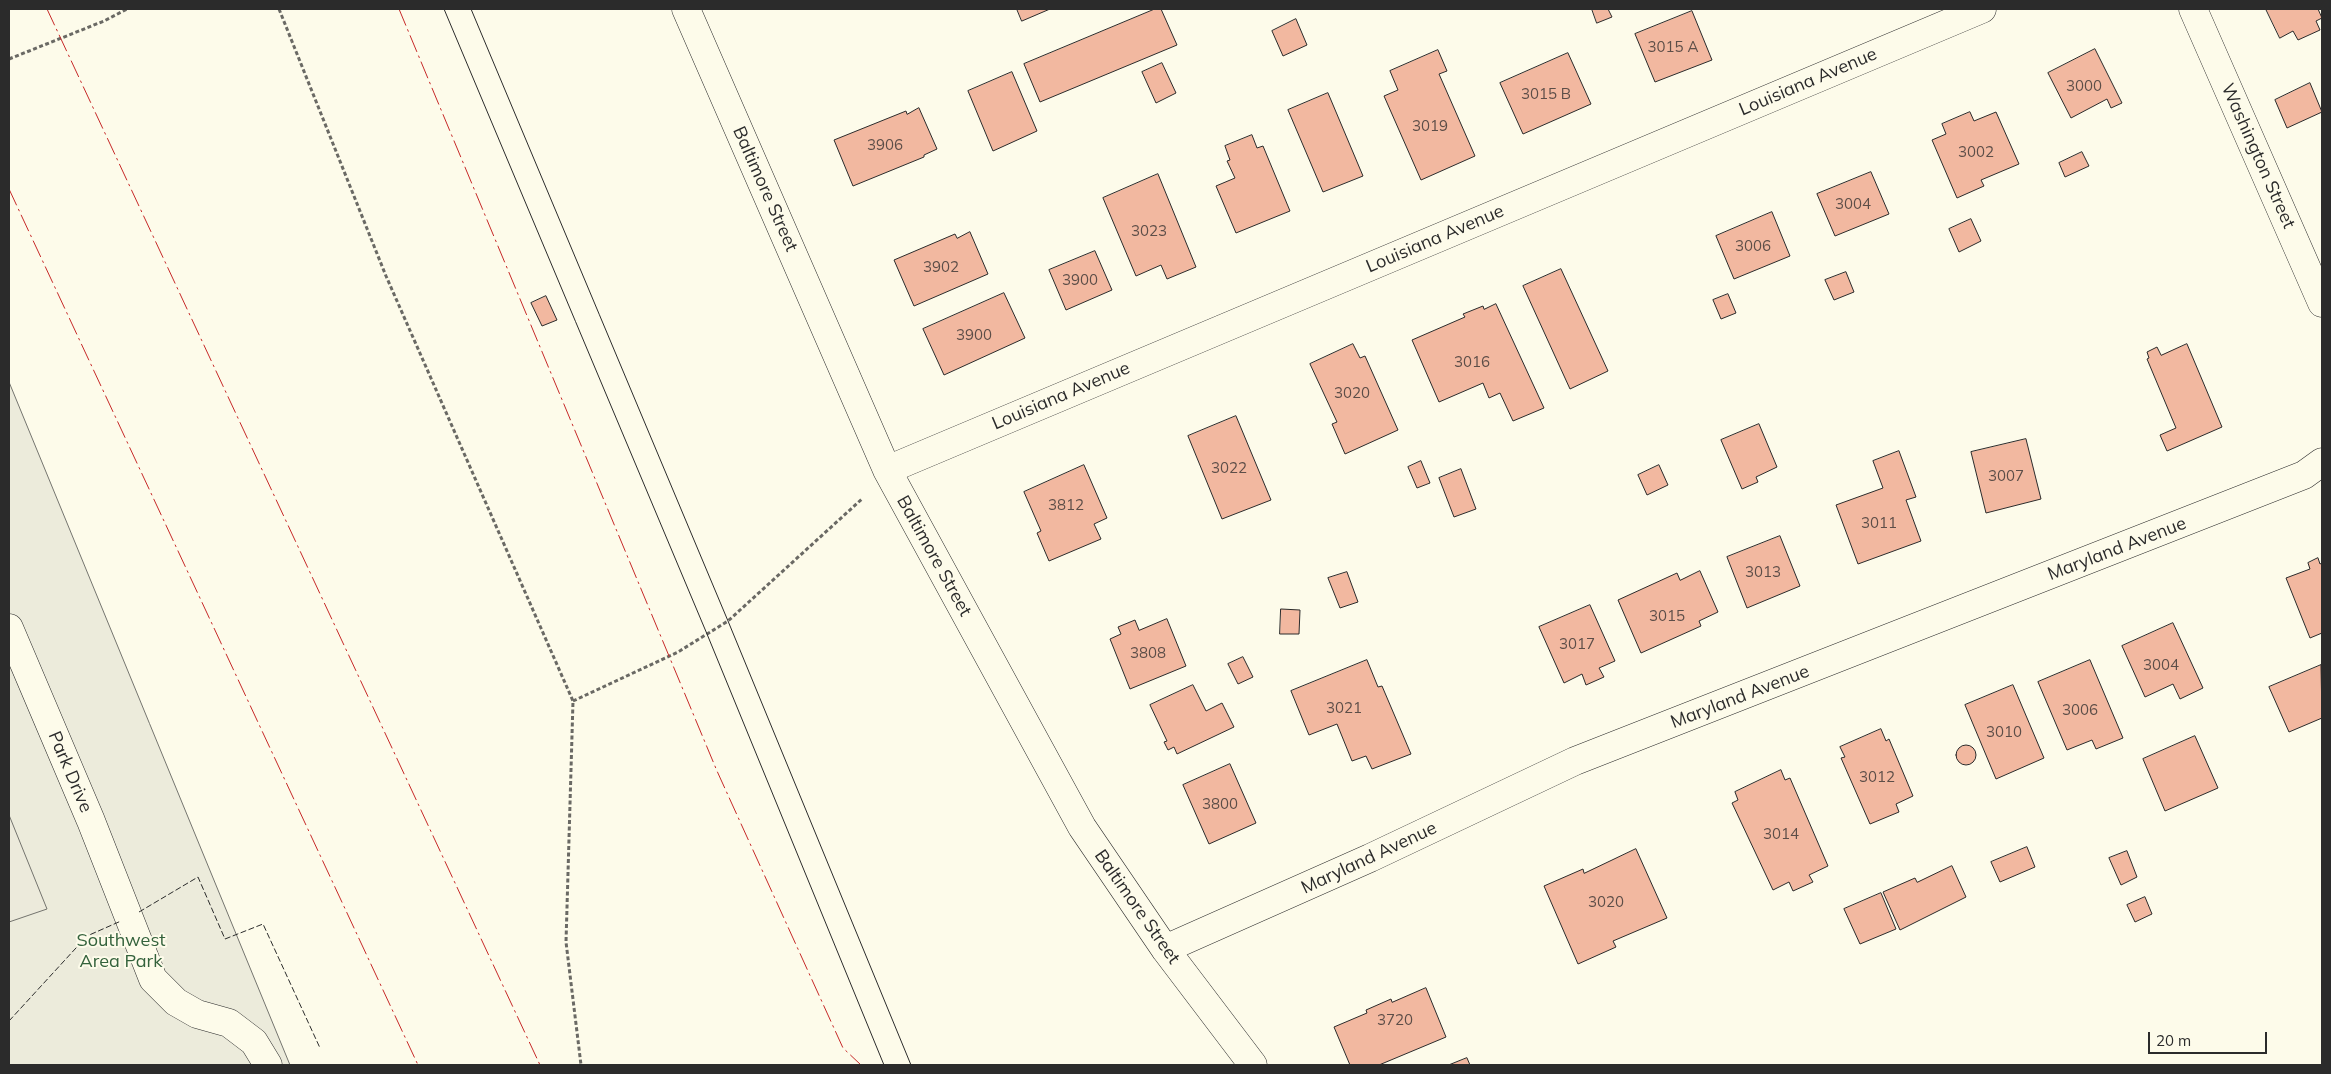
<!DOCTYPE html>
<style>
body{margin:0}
#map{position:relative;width:2331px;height:1074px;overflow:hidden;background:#fdfbea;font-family:Mulish,sans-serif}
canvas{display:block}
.frame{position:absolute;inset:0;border:10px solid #2b2b2b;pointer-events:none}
.scale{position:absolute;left:2148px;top:1032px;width:119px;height:22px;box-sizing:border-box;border:2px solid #2b2b2b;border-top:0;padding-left:6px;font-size:15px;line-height:18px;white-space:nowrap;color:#2b2b2b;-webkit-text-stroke:4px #fdfbea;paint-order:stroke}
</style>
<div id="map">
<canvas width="2331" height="1074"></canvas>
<div class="frame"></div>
<div class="scale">20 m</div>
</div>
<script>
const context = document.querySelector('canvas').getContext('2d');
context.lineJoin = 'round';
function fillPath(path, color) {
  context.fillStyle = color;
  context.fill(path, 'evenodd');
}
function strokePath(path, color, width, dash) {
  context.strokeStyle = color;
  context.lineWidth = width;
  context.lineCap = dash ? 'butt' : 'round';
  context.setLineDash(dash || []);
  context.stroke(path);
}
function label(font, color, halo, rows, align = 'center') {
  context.font = font + ' Mulish,sans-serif';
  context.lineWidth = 4;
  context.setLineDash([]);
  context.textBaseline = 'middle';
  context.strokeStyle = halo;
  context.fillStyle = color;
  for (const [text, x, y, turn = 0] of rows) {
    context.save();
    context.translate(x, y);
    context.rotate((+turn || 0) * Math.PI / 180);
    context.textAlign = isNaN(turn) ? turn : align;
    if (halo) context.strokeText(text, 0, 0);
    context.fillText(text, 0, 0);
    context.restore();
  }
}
const green = new Path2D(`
 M9 382 290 1065H9Z`);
const parking = new Path2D(`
 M9 815 47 909 9 922Z`);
const building = new Path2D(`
 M1017 9H1050L1022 21Z
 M1155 9H1161L1177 45 1040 102 1024 64Z
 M1592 9H1608L1612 17 1597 23Z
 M2266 9H2318L2322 18 2316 21 2320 30 2298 40 2293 31 2280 38Z
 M1692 11 1712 60 1655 82 1635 34Z
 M1296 19 1307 45 1283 56 1272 31Z
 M2095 49 2122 103 2111 108 2107 99 2071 118 2048 73Z
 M1438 50 1447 71 1439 74 1475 156 1421 180 1384 96 1398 90 1390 71Z
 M1568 53 1591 104 1523 134 1500 83Z
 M1162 63 1176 93 1156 103 1142 72Z
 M1012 72 1037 131 993 151 968 91Z
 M2310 83 2322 112 2287 128 2275 100Z
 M1328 93 1363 176 1323 192 1288 110Z
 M919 108 937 149 924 155V157L853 186 834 140 906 111 907 114Z
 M1970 112 1974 121 1996 112 2019 164 1981 180 1984 186 1957 198 1932 140 1946 134 1942 124Z
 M1252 135 1257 148 1263 146 1290 211 1236 233 1216 186 1235 178 1227 161 1230 160 1225 146Z
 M2082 152 2089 166 2065 177 2059 163Z
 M1871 172 1889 214 1835 236 1817 194Z
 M1158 174 1196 267 1167 279 1161 265 1136 276 1103 198Z
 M1772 212 1790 256 1734 279 1716 236Z
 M1971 219 1981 241 1959 252 1949 229Z
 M970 232 988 274 914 306 894 260 955 234 957 238Z
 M1095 251 1112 290 1066 310 1049 270Z
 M1561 269 1608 371 1570 389 1523 286Z
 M1846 272 1854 292 1834 300 1825 280Z
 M1004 293 1025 338 944 375 923 329Z
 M1728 294 1736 313 1721 319 1713 300Z
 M546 296 557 320 542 326 531 303Z
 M1496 304 1544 408 1513 421 1500 393 1489 398 1483 383 1439 402 1412 340 1465 317 1463 314 1483 306 1484 309Z
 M1353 344 1360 358 1365 356 1398 430 1345 454 1332 424 1337 422 1310 364Z
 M2187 344 2222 427 2167 451 2160 435 2176 428 2147 359 2149 358 2147 352 2157 347 2161 355Z
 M1236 416 1271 500 1222 519 1188 436Z
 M1759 424 1777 467 1756 477 1758 482 1742 489 1721 440Z
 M2026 439 2041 499 1986 513 1971 452Z
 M1899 451 1916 497 1906 500 1921 541 1858 564 1836 505 1883 488 1873 461Z
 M1421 461 1430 483 1417 488 1408 467Z
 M1084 465 1107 518 1094 524 1101 539 1049 561 1037 533 1041 531 1024 492Z
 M1659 465 1668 485 1647 495 1638 475Z
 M1461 469 1476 509 1454 517 1439 478Z
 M1780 536 1800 586 1747 608 1727 557Z
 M2318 558 2320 564 2322 563V633L2310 638 2286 578 2310 569 2308 563Z
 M1700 571 1718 612 1699 621 1701 626 1641 653 1618 600 1677 573 1680 580Z
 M1347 572 1358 602 1340 608 1328 578Z
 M1590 605 1615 661 1599 668 1604 677 1586 685 1582 674 1564 683 1539 627Z
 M1281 609 1300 610 1299 634H1280Z
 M1167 619 1186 666 1130 689 1110 639 1121 634 1118 627 1135 620 1139 630Z
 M2173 623 2203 688 2180 699 2173 684 2145 697 2122 646Z
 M1243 657 1253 677 1238 684 1228 664Z
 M1367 660 1378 687 1382 686 1411 754 1372 769 1366 756 1352 761 1337 724 1309 735 1291 691Z
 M2090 660 2123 738 2096 749 2092 740 2067 750 2038 682Z
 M2321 665 2322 718 2289 732 2269 687Z
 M1193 685 1206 711 1222 703 1234 727 1177 754 1174 747 1168 750 1164 742 1167 741 1150 705Z
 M2013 685 2044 758 1996 779 1965 705Z
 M1881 729 1886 741 1889 739 1913 796 1896 804 1899 812 1870 824 1841 758 1845 757 1840 747Z
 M2195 736 2218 788 2165 811 2143 759Z
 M1956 755a10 10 0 1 1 20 0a10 10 0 1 1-20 0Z
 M1230 764 1256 823 1209 844 1183 785Z
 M1781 770 1785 780 1790 778 1828 866 1809 875 1813 882 1793 891 1789 882 1773 890 1732 803 1738 800 1735 792Z
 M2027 847 2035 867 2000 882 1991 862Z
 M1636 849 1667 918 1613 941 1616 947 1578 964 1544 886 1583 869 1584 873Z
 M2127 851 2137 877 2121 885 2109 858Z
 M1952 866 1966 897 1900 930 1883 892 1915 878 1917 882Z
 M1881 893 1896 929 1860 944 1844 909Z
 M2145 897 2152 914 2135 922 2127 905Z
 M1426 988 1446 1037 1379 1065H1350L1334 1027 1367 1013 1366 1010 1391 999 1392 1002Z
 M1467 1058 1470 1065H1449Z`);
const path = new Path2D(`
 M279 9 386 276 573 701 566 942 581 1065
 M9 59 104 21 127 9
 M573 701 678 652 728 621 863 498`);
const minor = new Path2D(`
 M686 9 887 470 1082 827 1165 949 1253 1065
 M2193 9 2322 303
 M887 470 1982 9
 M9 628 91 821 153 979 176 1002 197 1014 229 1023 254 1042 268 1065
 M1165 949 1370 858 1575 761 2304 475 2322 462`);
const tram = new Path2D(`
 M444 9 707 634 884 1065
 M471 9 728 621 911 1065`);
const fence = new Path2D(`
 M139 912 198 877 225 939 263 924 320 1048
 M9 1021 87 936 121 921`);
const power = new Path2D(`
 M47 9 540 1065
 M399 9 717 771 843 1048 861 1065
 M9 189 418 1065`);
const numberNames = [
 ["3015 A",1673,47],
 ["3000",2084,86],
 ["3015 B",1546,94],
 ["3019",1430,126],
 ["3906",885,145],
 ["3002",1976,152],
 ["3004",1853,204],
 ["3023",1149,231],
 ["3006",1753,246],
 ["3902",941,267],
 ["3900",1080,280],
 ["3900",974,335],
 ["3016",1472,362],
 ["3020",1352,393],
 ["3022",1229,468],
 ["3007",2006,476],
 ["3812",1066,505],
 ["3011",1879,523],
 ["3013",1763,572],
 ["3015",1667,616],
 ["3017",1577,644],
 ["3808",1148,653],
 ["3004",2161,665],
 ["3021",1344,708],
 ["3006",2080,710],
 ["3010",2004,732],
 ["3012",1877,777],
 ["3800",1220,804],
 ["3014",1781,834],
 ["3020",1606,902],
 ["3720",1395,1020]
];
const streetNames = [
 ["Louisiana Avenue",1808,82,-23],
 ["Washington Street",2258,156,66],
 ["Baltimore Street",765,189,66],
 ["Louisiana Avenue",1435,239,-23],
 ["Louisiana Avenue",1061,396,-23],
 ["Maryland Avenue",2117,549,-21],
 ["Baltimore Street",934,556,61],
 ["Maryland Avenue",1740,697,-21],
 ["Park Drive",70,772,67],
 ["Maryland Avenue",1369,858,-25],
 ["Baltimore Street",1137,907,55]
];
const parkNames = [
 ["Southwest",121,941],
 ["Area Park",121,962]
];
fillPath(green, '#ecebdb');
strokePath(green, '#74746e', 1);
fillPath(parking, '#eceadb');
strokePath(parking, '#74746e', 1);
fillPath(building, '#f2b8a0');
strokePath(building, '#2b2b2b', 1);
strokePath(minor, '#2b2b2b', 29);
strokePath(path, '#6a6964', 3, [4, 2.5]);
strokePath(minor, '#fdfbea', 28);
strokePath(tram, '#2b2b2b', 1);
strokePath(fence, '#2b2b2b', 1, [6, 2.5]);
strokePath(power, '#c62828', 1, [18, 4, 2.5, 4]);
label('15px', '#5d4e48', null, numberNames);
label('18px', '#2b2b2b', '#fdfbea', streetNames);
label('18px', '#34623c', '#fdfbea', parkNames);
</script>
